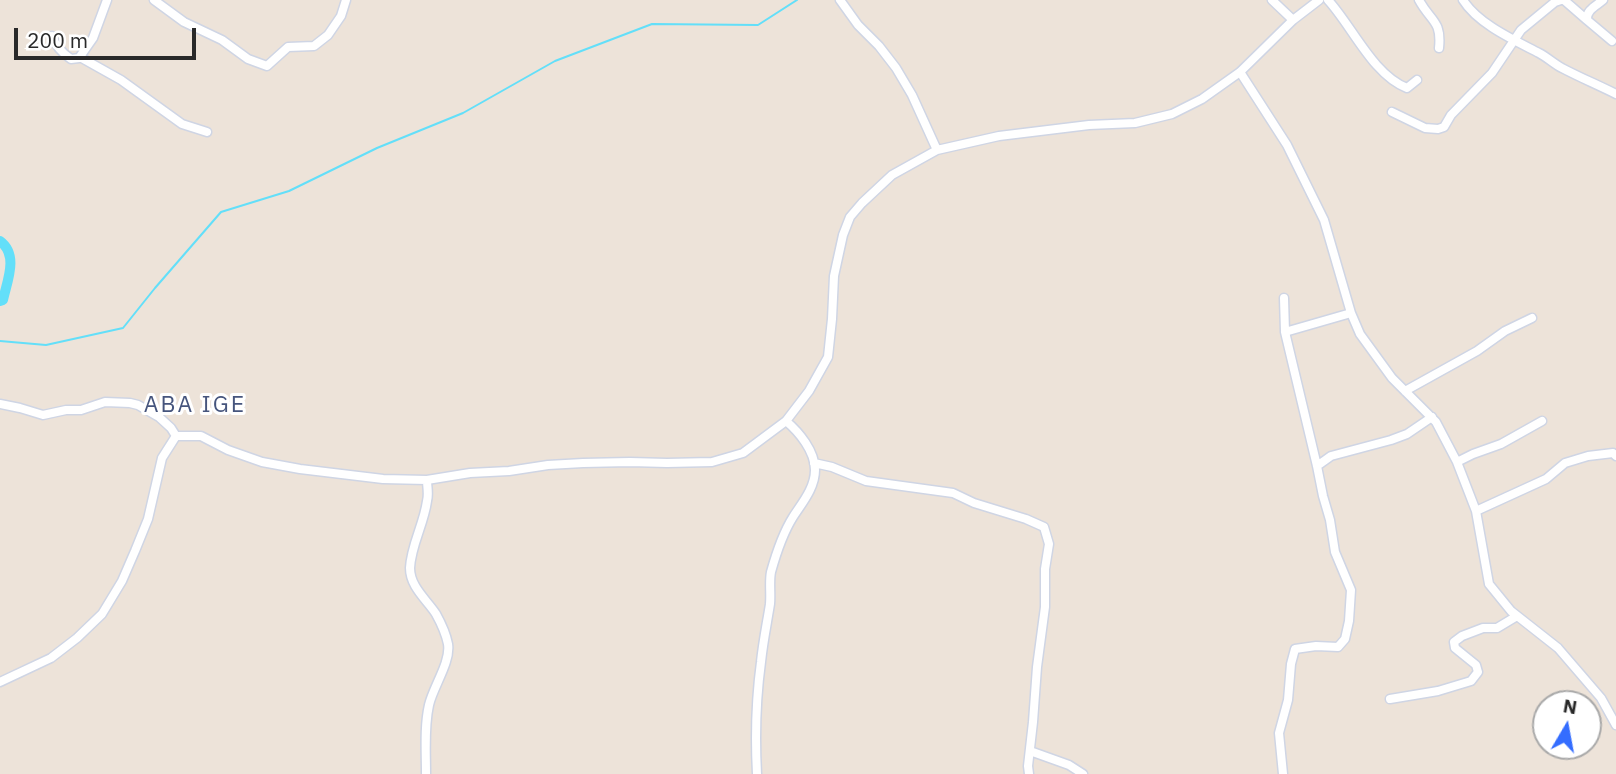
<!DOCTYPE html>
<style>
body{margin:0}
#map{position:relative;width:1616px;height:774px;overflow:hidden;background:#ede3d9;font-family:"IBM Plex Sans",sans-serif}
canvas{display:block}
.north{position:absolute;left:1532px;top:690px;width:70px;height:70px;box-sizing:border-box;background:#fff;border:2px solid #a9a9a9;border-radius:50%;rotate:10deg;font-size:19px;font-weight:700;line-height:28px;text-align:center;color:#292929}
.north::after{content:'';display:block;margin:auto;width:24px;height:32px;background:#346dff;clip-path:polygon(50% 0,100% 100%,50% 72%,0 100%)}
.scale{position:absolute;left:14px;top:28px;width:182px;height:32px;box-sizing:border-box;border:4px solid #292929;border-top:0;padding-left:9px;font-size:21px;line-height:24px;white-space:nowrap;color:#292929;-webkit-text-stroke:5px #fff;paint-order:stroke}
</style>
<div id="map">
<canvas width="1616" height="774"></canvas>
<div class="north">N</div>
<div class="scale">200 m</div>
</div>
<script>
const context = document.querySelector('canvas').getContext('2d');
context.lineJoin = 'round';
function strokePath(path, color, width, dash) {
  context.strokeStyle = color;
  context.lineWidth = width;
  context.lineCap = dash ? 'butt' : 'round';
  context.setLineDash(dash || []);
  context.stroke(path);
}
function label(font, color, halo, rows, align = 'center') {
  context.font = font + ' "IBM Plex Sans",sans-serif';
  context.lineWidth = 6;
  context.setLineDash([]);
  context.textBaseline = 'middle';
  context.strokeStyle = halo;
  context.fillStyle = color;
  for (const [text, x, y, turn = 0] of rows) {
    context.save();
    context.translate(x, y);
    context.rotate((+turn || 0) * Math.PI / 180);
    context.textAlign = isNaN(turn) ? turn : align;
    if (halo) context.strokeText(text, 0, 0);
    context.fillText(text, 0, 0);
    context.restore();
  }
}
const stream = new Path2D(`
 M0 341 46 345 123 328 155 288 221 212 289 191 377 148 463 113 555 61 652 24 758 25 797 0`);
const river = new Path2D(`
 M0 241C19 255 7 281 3 300L0 301`);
const minor = new Path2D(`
 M154 0 184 22 222 40 248 59 267 66 288 47 314 46 328 35 341 16 346 0
 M840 0 858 25 879 46 896 68 912 95 937 150
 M1272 0 1293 20
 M1328 0C1352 26 1373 75 1407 88L1417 80
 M1419 0C1430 21 1442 20 1439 48
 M1463 0C1478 24 1514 40 1539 53 1547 57 1554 64 1562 68 1579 77 1598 85 1616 94
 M1564 0 1587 20
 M1603 0C1596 6 1586 10 1587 20L1612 41
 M52 36C56 47 62 53 71 59L79 58 93 38 107 0
 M80 57 121 80 182 124 207 132
 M1240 72 1287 145 1324 220 1351 313 1360 334 1392 378 1436 422 1457 462 1476 511 1489 584 1511 611 1558 648 1601 698 1616 725
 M1392 112 1425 128 1438 129 1444 127 1451 115 1492 73 1521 30 1555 2 1561 0
 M1285 332 1351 313
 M1405 391 1477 351 1505 331 1532 318
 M0 404 20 408 43 415 66 410H81L105 402 130 403 138 405 159 417 171 428 176 436
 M1457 462 1473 454 1501 444 1542 421
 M814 463 832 467 866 481 953 493 974 503 1026 519 1044 527 1049 544 1045 569V607L1037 667 1033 722 1028 766 1029 774
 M1317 466 1331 456 1391 440 1407 434 1432 417
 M1476 511 1546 479 1565 463 1588 456 1613 453 1616 456
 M0 682 51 658 77 638 102 614 122 581 135 551 148 519 162 458 176 436H201L228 450 262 462 300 469 383 479 427 480 470 473 509 471 548 465 583 463 630 462 667 463 712 462 743 453 786 421 809 391 828 357 832 319 834 276 843 235 850 217 862 203 892 175 937 150 999 136 1089 125 1135 123 1172 114 1202 99 1240 72 1293 20 1319 0
 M1390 699 1438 691 1471 681 1478 672 1476 665 1455 648 1454 642 1462 636 1483 628H1497L1517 616
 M1030 751 1069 765 1083 774
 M426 774C426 751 424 727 429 705 433 687 451 662 448 644 446 634 441 623 436 614 427 600 410 587 410 568 411 545 424 524 427 501 429 494 427 487 427 480
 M757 774C755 737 756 699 761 662 763 642 767 623 770 604 771 593 769 582 771 572 776 554 783 533 793 517 802 503 815 488 815 470 815 451 799 432 786 421
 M1283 774 1279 733 1288 700 1291 664 1295 649 1316 646 1338 647 1345 639 1349 621 1351 590 1335 552 1330 520 1323 496 1317 466 1285 332 1284 298`);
const quarterNames = [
 ["ABA IGE",195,405]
];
strokePath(stream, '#63dff9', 2);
strokePath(river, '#63dff9', 10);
strokePath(minor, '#cfd5e4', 11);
strokePath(minor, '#fff', 8);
context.letterSpacing = '2px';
label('23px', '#46557d', '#fff', quarterNames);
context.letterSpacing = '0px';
</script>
